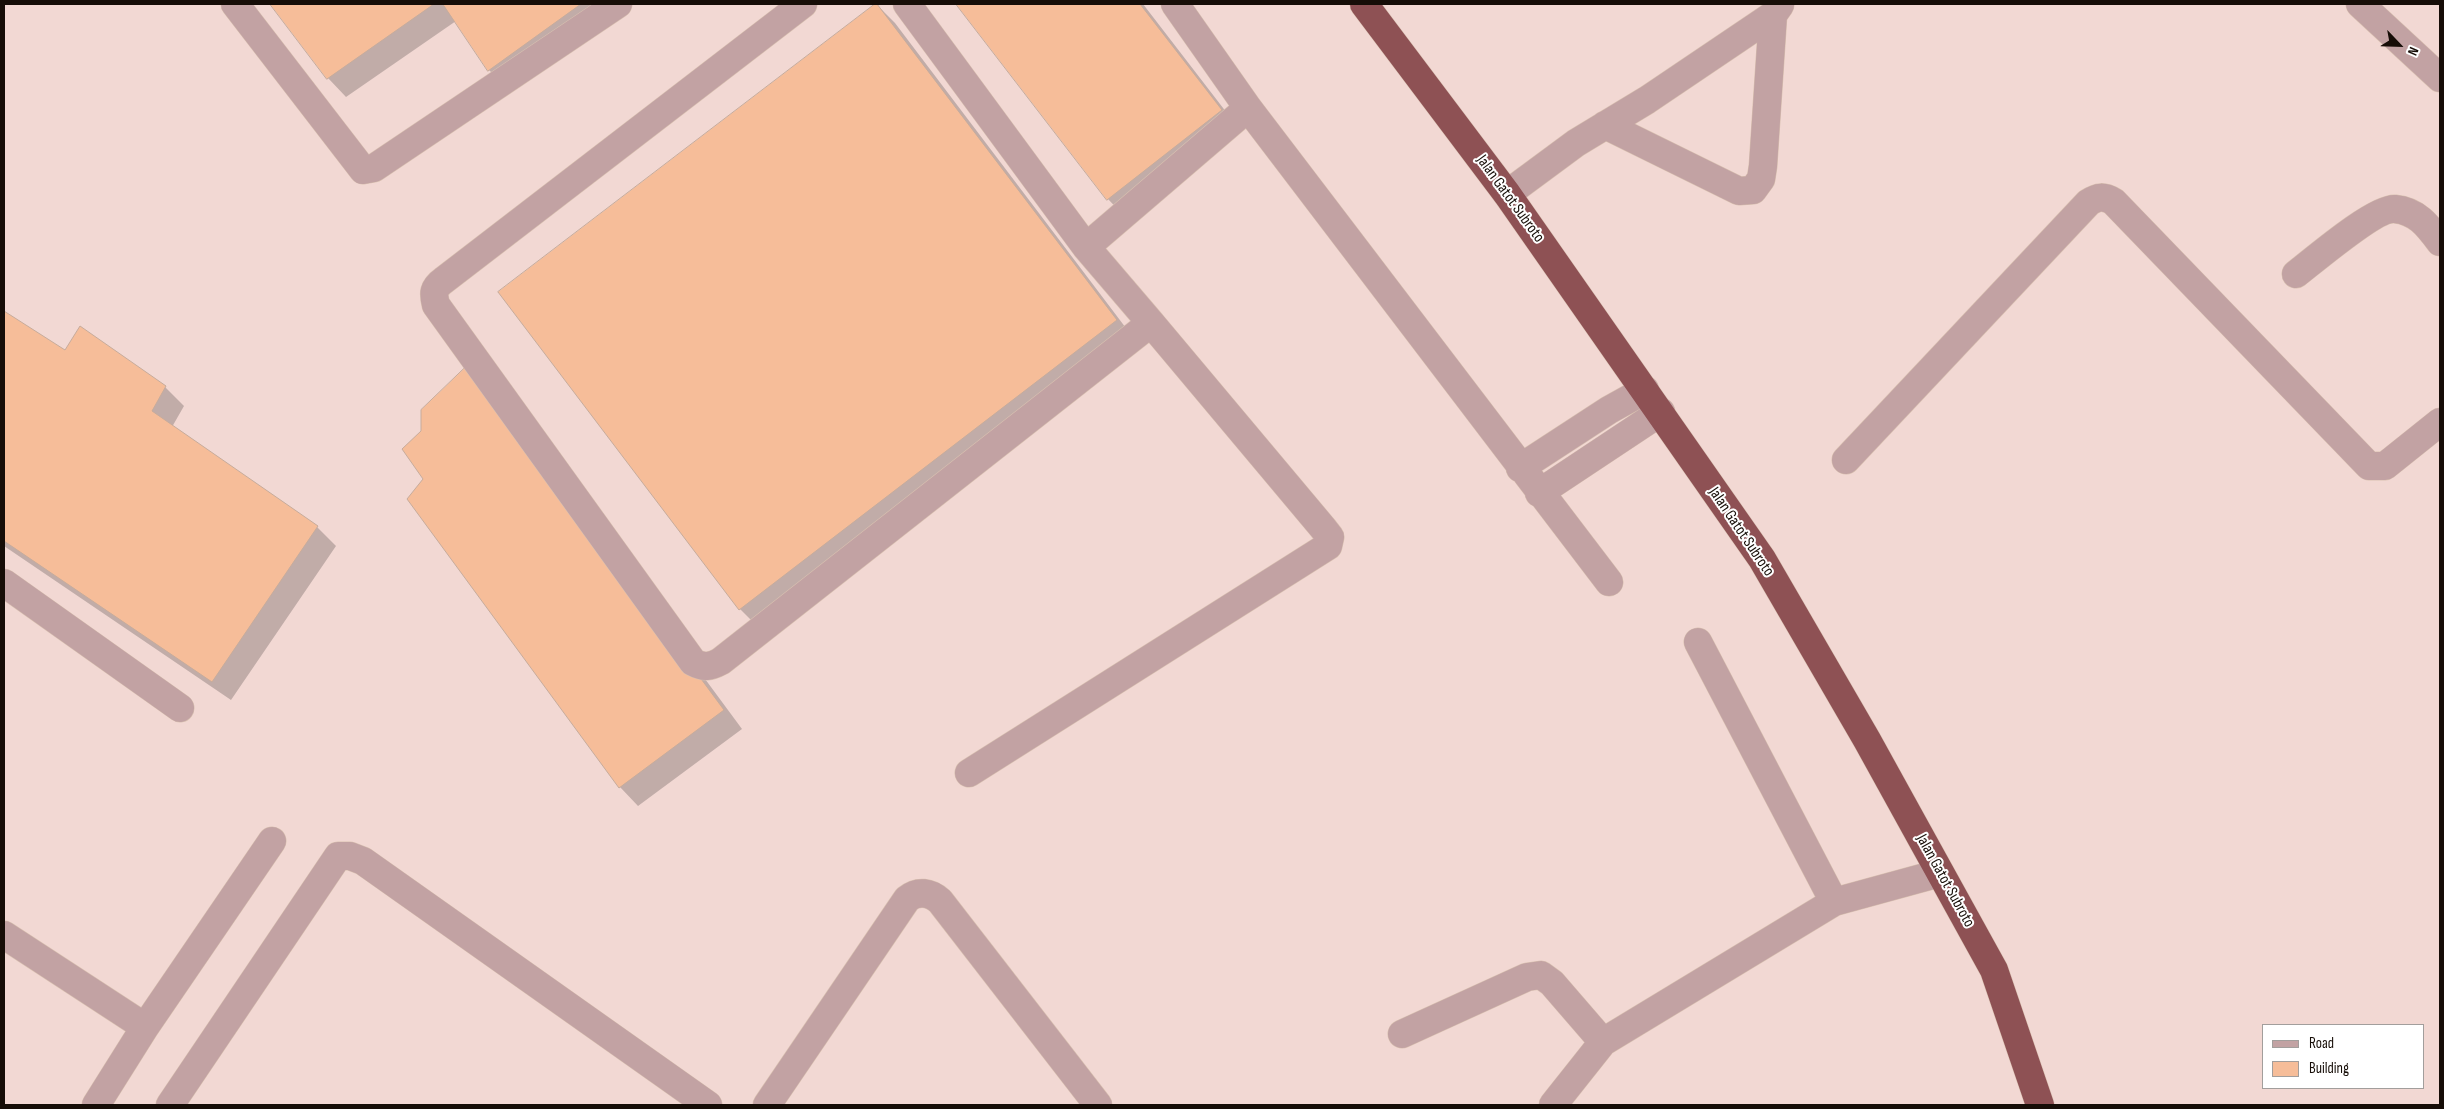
<!DOCTYPE html>
<style>
body{margin:0}
#map{position:relative;width:2444px;height:1109px;overflow:hidden;background:#fee3d1;font-family:"Sofia Sans Condensed",sans-serif}
canvas{display:block}
.frame{position:absolute;inset:0;border:5px solid #160d07;pointer-events:none}
.legend{position:absolute;left:2262px;top:1024px;width:162px;height:65px;box-sizing:border-box;background:#fff;border:1px solid #a29e9c;margin:0;padding:6px 9px;list-style:none;font-size:15px;color:#160d07}
.legend li{display:flex;align-items:center;gap:10px;height:25px}
.legend b{width:25px;border:1px solid #a29e9c}
.north{position:absolute;left:2374px;top:20px;width:50px;height:50px;-webkit-text-stroke:4px #fff;paint-order:stroke;rotate:114deg;font-size:14px;font-weight:700;line-height:20px;text-align:center;color:#160d07}
.north::after{content:'';display:block;margin:auto;width:18px;height:22px;background:#160d07;clip-path:polygon(50% 0,100% 100%,50% 72%,0 100%)}
</style>
<div id="map">
<canvas width="2444" height="1109"></canvas>
<div class="frame"></div>
<ul class="legend">
<li><b style="height:6px;background:#c2a2a3"></b>Road</li>
<li><b style="height:14px;background:#f6bd99"></b>Building</li>
</ul>
<div class="north">N</div>
</div>
<script>
const context = document.querySelector('canvas').getContext('2d');
context.lineJoin = 'round';
function fillPath(path, color) {
  context.fillStyle = color;
  context.fill(path, 'evenodd');
}
function strokePath(path, color, width, dash) {
  context.strokeStyle = color;
  context.lineWidth = width;
  context.lineCap = dash ? 'butt' : 'round';
  context.setLineDash(dash || []);
  context.stroke(path);
}
function label(font, color, halo, rows, align = 'center') {
  context.font = font + ' "Sofia Sans Condensed",sans-serif';
  context.lineWidth = 4;
  context.setLineDash([]);
  context.textBaseline = 'middle';
  context.strokeStyle = halo;
  context.fillStyle = color;
  for (const [text, x, y, turn = 0] of rows) {
    context.save();
    context.translate(x, y);
    context.rotate((+turn || 0) * Math.PI / 180);
    context.textAlign = isNaN(turn) ? turn : align;
    if (halo) context.strokeText(text, 0, 0);
    context.fillText(text, 0, 0);
    context.restore();
  }
}
const industrial = new Path2D(`
 M4 4H2440V1105H4ZM2263 1025H2423V1088H2263Z`);
const shadow = new Path2D(`
 M272 4H625L508 89 489 70 456 21 346 97 328 78Z
 M876 4 895 23 1135 340 759 628 740 609 500 293Z
 M957 4H1143L1240 130 1126 218 1108 199Z
 M4 313 65 351 81 328 165 387 184 406 172 427 317 527 336 546 231 700 4 546Z
 M488 385 742 729 638 806 620 787 424 479Z`);
const building = new Path2D(`
 M270 4H434L327 79Z
 M443 4H581L488 71Z
 M875 4H877L1117 320 739 610 498 292Z
 M956 4H1140L1222 110 1107 200Z
 M4 311 65 350 80 326 166 386 152 411 318 526 212 682 4 541Z
 M469 364 724 710 619 788 407 499 423 479 402 449 421 431V410Z`);
const minor = new Path2D(`
 M235 4 363 170 374 168 618 4
 M803 4 444 280C433 288 433 293 436 305L693 662C704 668 710 667 721 661L1151 323 1086 247 1248 108
 M907 4 1086 247
 M1175 4 1248 108 1609 582
 M2360 4 2440 78
 M1605 125 1739 191 1753 190 1761 179 1763 166 1773 15
 M1507 194 1576 143 1647 100 1773 15 1780 5
 M2296 274C2314 260 2376 207 2395 209 2417 211 2428 226 2440 242
 M1846 460 2088 203C2098 196 2104 196 2114 202L2369 466H2385L2440 422
 M1520 468 1609 410 1645 390
 M1539 493 1661 412
 M4 583 180 708
 M1698 642 1834 902
 M969 773 1328 546 1330 537 1323 528 1151 323
 M4 935 145 1027 96 1105
 M145 1027 272 841
 M1402 1034 1527 977 1541 975 1552 983 1603 1042
 M170 1105 338 856H350L363 861 708 1105
 M767 1105 907 899C918 890 930 892 940 901L1098 1105
 M1553 1105 1603 1042 1834 902 1940 873`);
const highway = new Path2D(`
 M1364 4 1507 194 1762 559 1867 740 1994 970 2040 1105`);
const streetNames = [
 ["Jalan Gatot Subroto",1510,199,54],
 ["Jalan Gatot Subroto",1741,532,56],
 ["Jalan Gatot Subroto",1945,881,61]
];
fillPath(industrial, '#f2d8d3');
fillPath(shadow, '#0003');
fillPath(building, '#f6bd99');
strokePath(building, '#c7ac9c', 1);
strokePath(minor, '#d9c1b1', 29);
strokePath(highway, '#d9c1b1', 29);
strokePath(minor, '#c2a2a3', 28);
strokePath(highway, '#8e5154', 28);
label('16px', '#160d07', '#fff', streetNames);
</script>
